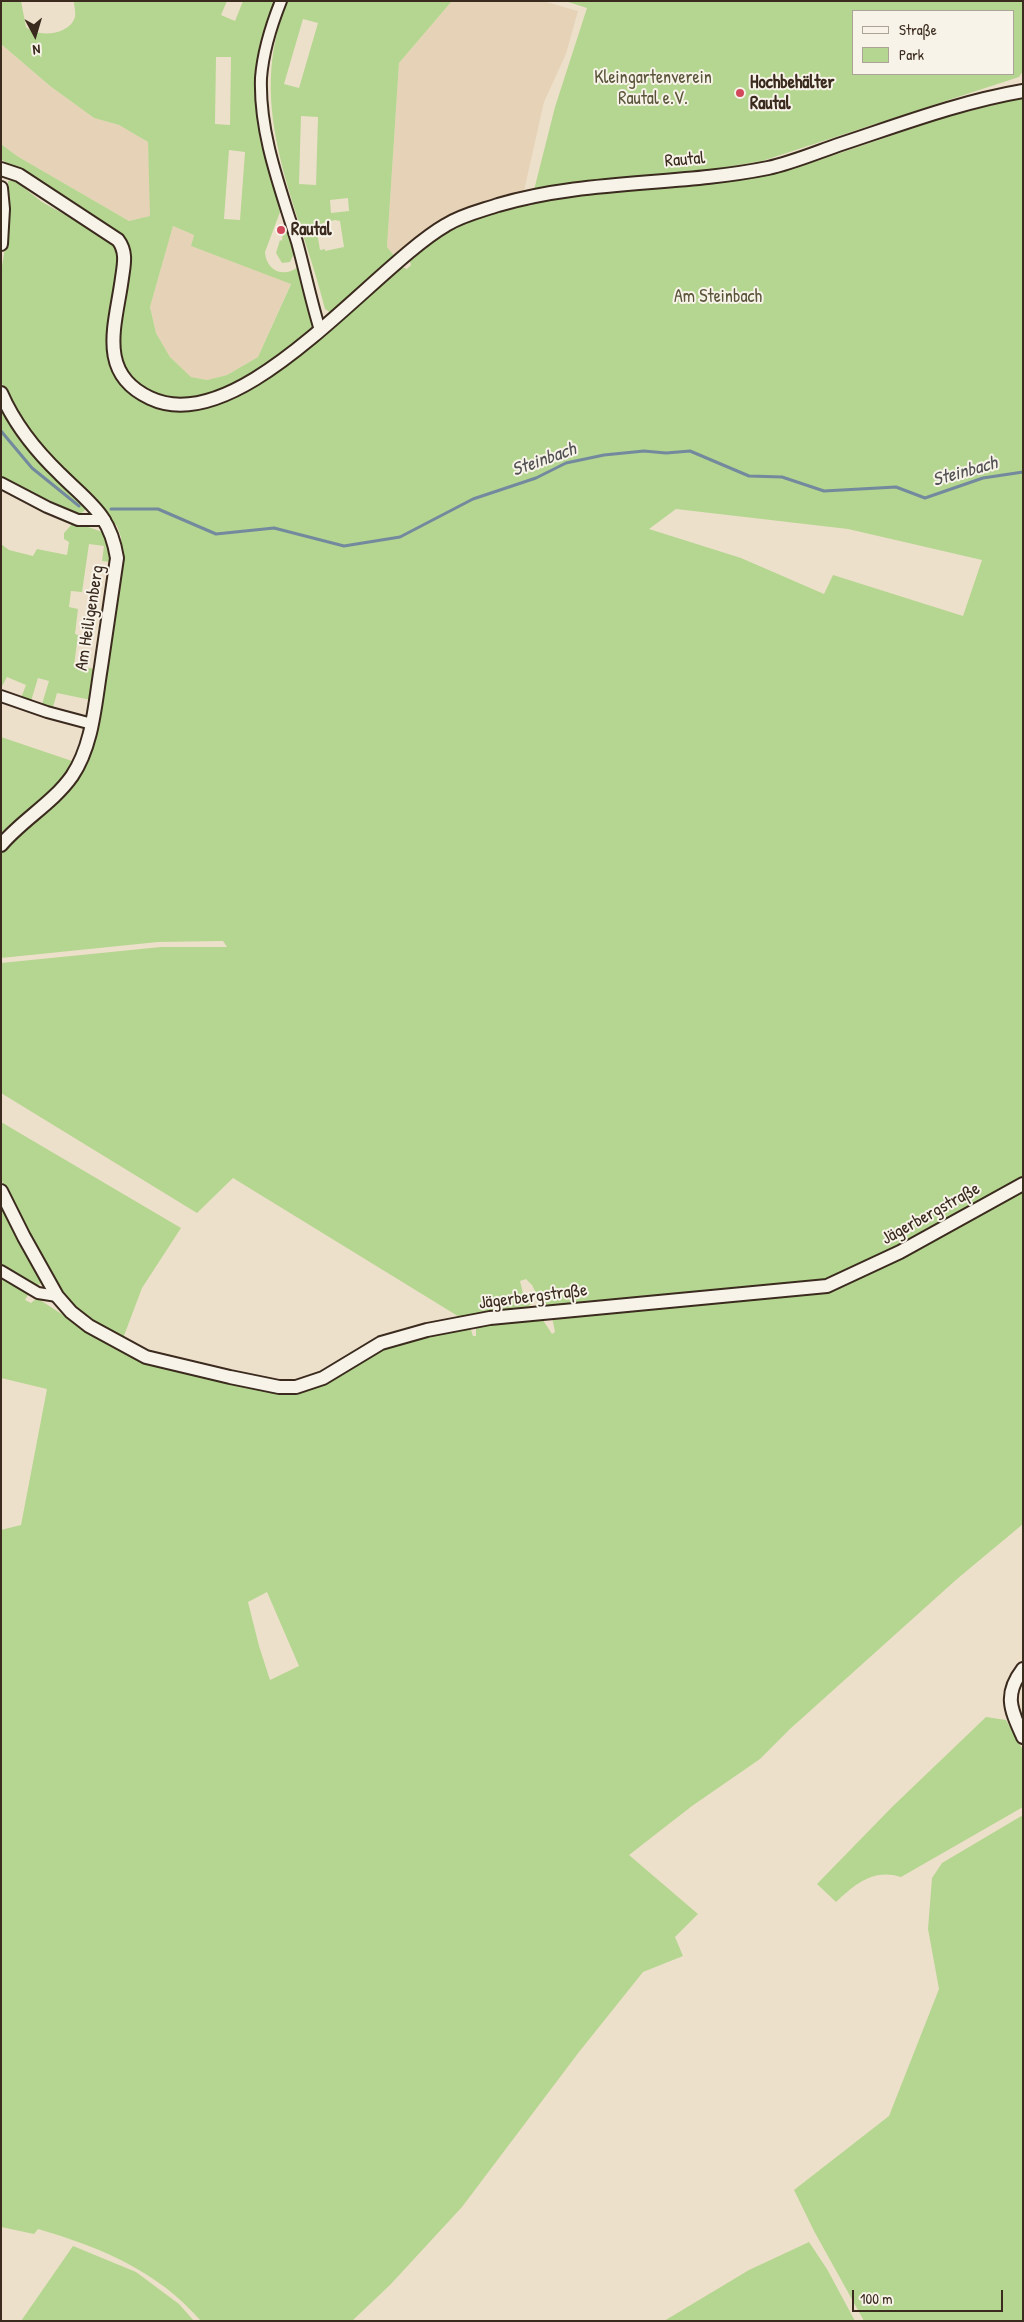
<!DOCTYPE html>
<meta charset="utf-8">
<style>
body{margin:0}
#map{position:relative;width:1024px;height:2322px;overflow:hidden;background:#ede0cb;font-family:"Patrick Hand",sans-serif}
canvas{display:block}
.frame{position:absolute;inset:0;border:2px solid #3b2a1e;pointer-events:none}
.legend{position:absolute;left:852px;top:10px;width:162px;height:65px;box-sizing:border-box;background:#f7f3e8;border:1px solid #aca397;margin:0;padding:6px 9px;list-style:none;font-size:15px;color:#3b2a1e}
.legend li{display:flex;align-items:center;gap:10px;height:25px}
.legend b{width:25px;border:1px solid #aca397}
.north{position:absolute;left:10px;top:10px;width:50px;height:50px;-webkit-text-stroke:4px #f7f3e8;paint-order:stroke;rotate:174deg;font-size:14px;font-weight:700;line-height:20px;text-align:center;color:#3b2a1e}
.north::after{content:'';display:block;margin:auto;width:18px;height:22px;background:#3b2a1e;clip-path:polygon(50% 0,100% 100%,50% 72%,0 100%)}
.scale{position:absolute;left:852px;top:2290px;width:151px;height:22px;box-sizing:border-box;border:2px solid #3b2a1e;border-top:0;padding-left:6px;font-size:15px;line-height:18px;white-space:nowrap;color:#3b2a1e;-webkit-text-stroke:4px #f7f3e8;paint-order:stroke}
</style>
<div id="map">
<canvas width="1024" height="2322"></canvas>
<div class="frame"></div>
<ul class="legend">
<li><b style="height:6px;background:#f7f3e8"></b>Straße</li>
<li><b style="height:14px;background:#b5d690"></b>Park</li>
</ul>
<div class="north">N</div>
<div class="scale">100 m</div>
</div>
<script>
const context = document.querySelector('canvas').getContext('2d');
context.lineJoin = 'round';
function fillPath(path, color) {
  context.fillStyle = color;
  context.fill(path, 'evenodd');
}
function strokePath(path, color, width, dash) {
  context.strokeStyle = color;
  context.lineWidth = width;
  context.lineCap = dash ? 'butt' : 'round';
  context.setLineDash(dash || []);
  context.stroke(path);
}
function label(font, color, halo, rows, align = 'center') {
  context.font = font + ' "Patrick Hand",sans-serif';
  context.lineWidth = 4;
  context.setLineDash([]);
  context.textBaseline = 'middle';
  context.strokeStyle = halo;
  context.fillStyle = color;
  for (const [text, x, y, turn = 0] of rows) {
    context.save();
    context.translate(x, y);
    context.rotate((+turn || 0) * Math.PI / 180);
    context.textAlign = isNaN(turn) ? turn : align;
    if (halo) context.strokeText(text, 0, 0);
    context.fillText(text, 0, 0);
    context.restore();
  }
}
const built = new Path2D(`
 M452 1H543L578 11 566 54 544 102 524 191 493 199 460 210 439 222 396 258 387 247 399 63Z
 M1 44 50 86 94 118 119 125 148 142 151 216 129 221 17 156 1 144Z
 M173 226 194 235 191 246 291 283 258 357 227 375 207 380 191 377 170 357 156 333 150 307Z`);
const green = new Path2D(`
 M1 1H21L26 27C38 38 70 35 75 17 76 13 74 6 74 1H227L221 15 235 21 243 1H274L264 35 257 68 261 132 280 212 265 252C266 271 284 278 298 267L313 318V326L309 335 277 360 215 394 191 401 163 398 130 380 117 354 128 249 1 159V144L17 156 129 221 150 216 148 142 119 125 94 118 50 86 1 44ZM216 57H231L230 125 215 124ZM229 150 245 152 240 220 224 219ZM173 226 194 235 191 246 291 284 258 357 227 375 207 380 191 377 170 357 156 333 150 307Z
 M288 1H452L399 63 387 247 396 258 337 310 331 313 325 309C300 206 242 108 288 1ZM303 19 318 23 299 88 284 84ZM301 116 318 117 316 185 299 184ZM348 198 349 211 331 213 330 200ZM335 220 340 221 344 247 325 251V249L320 250 316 225Z
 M565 1H1023V71L1019 77 762 161 698 172 534 190 555 107 587 8ZM853 11H1013V74H853Z
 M1023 97V1178C957 1214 889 1259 818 1283L553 1306 541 1303 532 1285 526 1279 520 1281 523 1293 531 1304 527 1308 461 1318 233 1178 197 1213 1 1093V963L161 947H227L223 941 158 942 1 958V852C33 821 74 794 91 752L122 560 121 537 117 526 95 500 37 443 1 382V272L7 236 8 181 14 180 42 202 107 238 117 251 119 259 109 353C118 364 137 393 147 402 167 418 196 408 218 402L402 267 407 269 411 265 409 259 445 231 466 221 525 201 528 206 533 205V201L536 199 793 169 943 118ZM676 509 848 529 982 560 963 616 833 575 824 594 741 558 649 529Z
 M287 229 294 254 290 262 282 263 276 253 280 240 282 241 283 230Z
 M1 404 86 505 85 510 78 516 62 511 64 507 47 499 45 502 1 478Z
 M74 522 108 534 112 562 102 561 104 546 89 544 82 592 71 591 69 607 78 609 75 634 78 635 74 666 96 669 91 700 57 693 53 707 42 704 49 681 38 678 31 701 21 698 26 685 7 677 1 688V544L9 550 33 556 37 549 67 555 69 542 64 539V533Z
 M1 737 75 762 52 790 7 833 1 836Z
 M1 1122 181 1228 142 1288 122 1341 77 1310 59 1290 27 1233 1 1179Z
 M1023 1190V1524L957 1579 790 1729 760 1759 692 1806 629 1855 698 1914 675 1937 683 1956 643 1972 579 2052 462 2207 390 2285 352 2321H201C158 2271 100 2247 38 2229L34 2234 1 2227V1530L21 1525 47 1389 1 1378V1277L29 1293 25 1300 31 1303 37 1298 117 1350 144 1361 279 1391 383 1347 466 1328 471 1330 473 1336H476V1325L541 1317 552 1334 555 1332 552 1317C606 1312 660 1306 715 1302 759 1298 803 1299 846 1286ZM267 1592 299 1666 270 1680 259 1646 248 1602Z
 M1 1201 42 1283 36 1286 1 1266Z
 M986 1717 1006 1720 1023 1750V1807L901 1877C874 1868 855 1884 836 1902L817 1884 892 1807Z
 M1023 1815V2321H864L814 2231 794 2190 889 2116 939 1989 928 1929 932 1878 942 1863Z
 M809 2242 827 2269 855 2321H664L749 2270Z
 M73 2246 136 2272 179 2304 194 2321H21Z`);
const stream = new Path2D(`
 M1 431 32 468 79 506
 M111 509H158L216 534 274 528 344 546 400 537 473 499 536 478 566 463 604 455 644 451 666 453 690 451 749 476 782 477 824 491 896 487 925 498 983 478 1023 472`);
const minor = new Path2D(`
 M281 1C271 26 263 52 261 78 259 134 281 190 297 242 305 271 311 301 320 330
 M1 483 47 507 78 520H105
 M1 696 47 712 92 724
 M1 1271 38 1293 57 1296`);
const tertiary = new Path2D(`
 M1 169 19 175 118 240C127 252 124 264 122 278 116 324 96 373 150 398 240 441 373 267 446 225 462 215 480 211 498 205 586 179 679 186 768 168 791 163 815 153 838 145 899 125 959 102 1023 91
 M1 188 3 209 1 244
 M1 393C14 423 37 452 60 474 90 504 110 514 117 558 112 594 106 631 101 667 95 703 93 745 72 776 53 803 22 820 1 845
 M1 1191 24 1237 57 1296 71 1312 89 1326 146 1357 230 1377 279 1387H296L323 1378 381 1343 427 1330 490 1318 827 1286 900 1252 1023 1184
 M1023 1669C1003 1695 1011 1710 1023 1737`);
const markers = [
 [740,93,5,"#d1495b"],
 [281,230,5,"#d1495b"]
];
const parkNames = [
 ["Kleingartenverein",653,78],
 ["Rautal e.V.",653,99],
 ["Am Steinbach",718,297]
];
const poiNames = [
 ["Hochbehälter",750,83],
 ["Rautal",750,104],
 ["Rautal",291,230]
];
const streetNames = [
 ["Rautal",685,160,-5],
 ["Am Heiligenberg",90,618,-81],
 ["Jägerbergstraße",931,1214,-29],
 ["Jägerbergstraße",533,1297,-7]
];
const waterNames = [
 ["Steinbach",544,460,-20],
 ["Steinbach",965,472,-16]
];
fillPath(built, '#e6d3b7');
fillPath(green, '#b5d690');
strokePath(stream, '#73899e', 3);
strokePath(minor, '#3b2a1e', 14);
strokePath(tertiary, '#3b2a1e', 16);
strokePath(minor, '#f7f3e8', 10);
strokePath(tertiary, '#f7f3e8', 12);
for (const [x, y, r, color] of markers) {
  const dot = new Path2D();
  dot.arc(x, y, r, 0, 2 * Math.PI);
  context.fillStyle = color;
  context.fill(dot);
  strokePath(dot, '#f7f3e8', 2);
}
label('18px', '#5a553a', '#f7f3e8', parkNames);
label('bold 18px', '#3b2a1e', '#f7f3e8', poiNames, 'left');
label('18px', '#3b2a1e', '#f7f3e8', streetNames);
label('italic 19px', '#525254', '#f7f3e8', waterNames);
</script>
